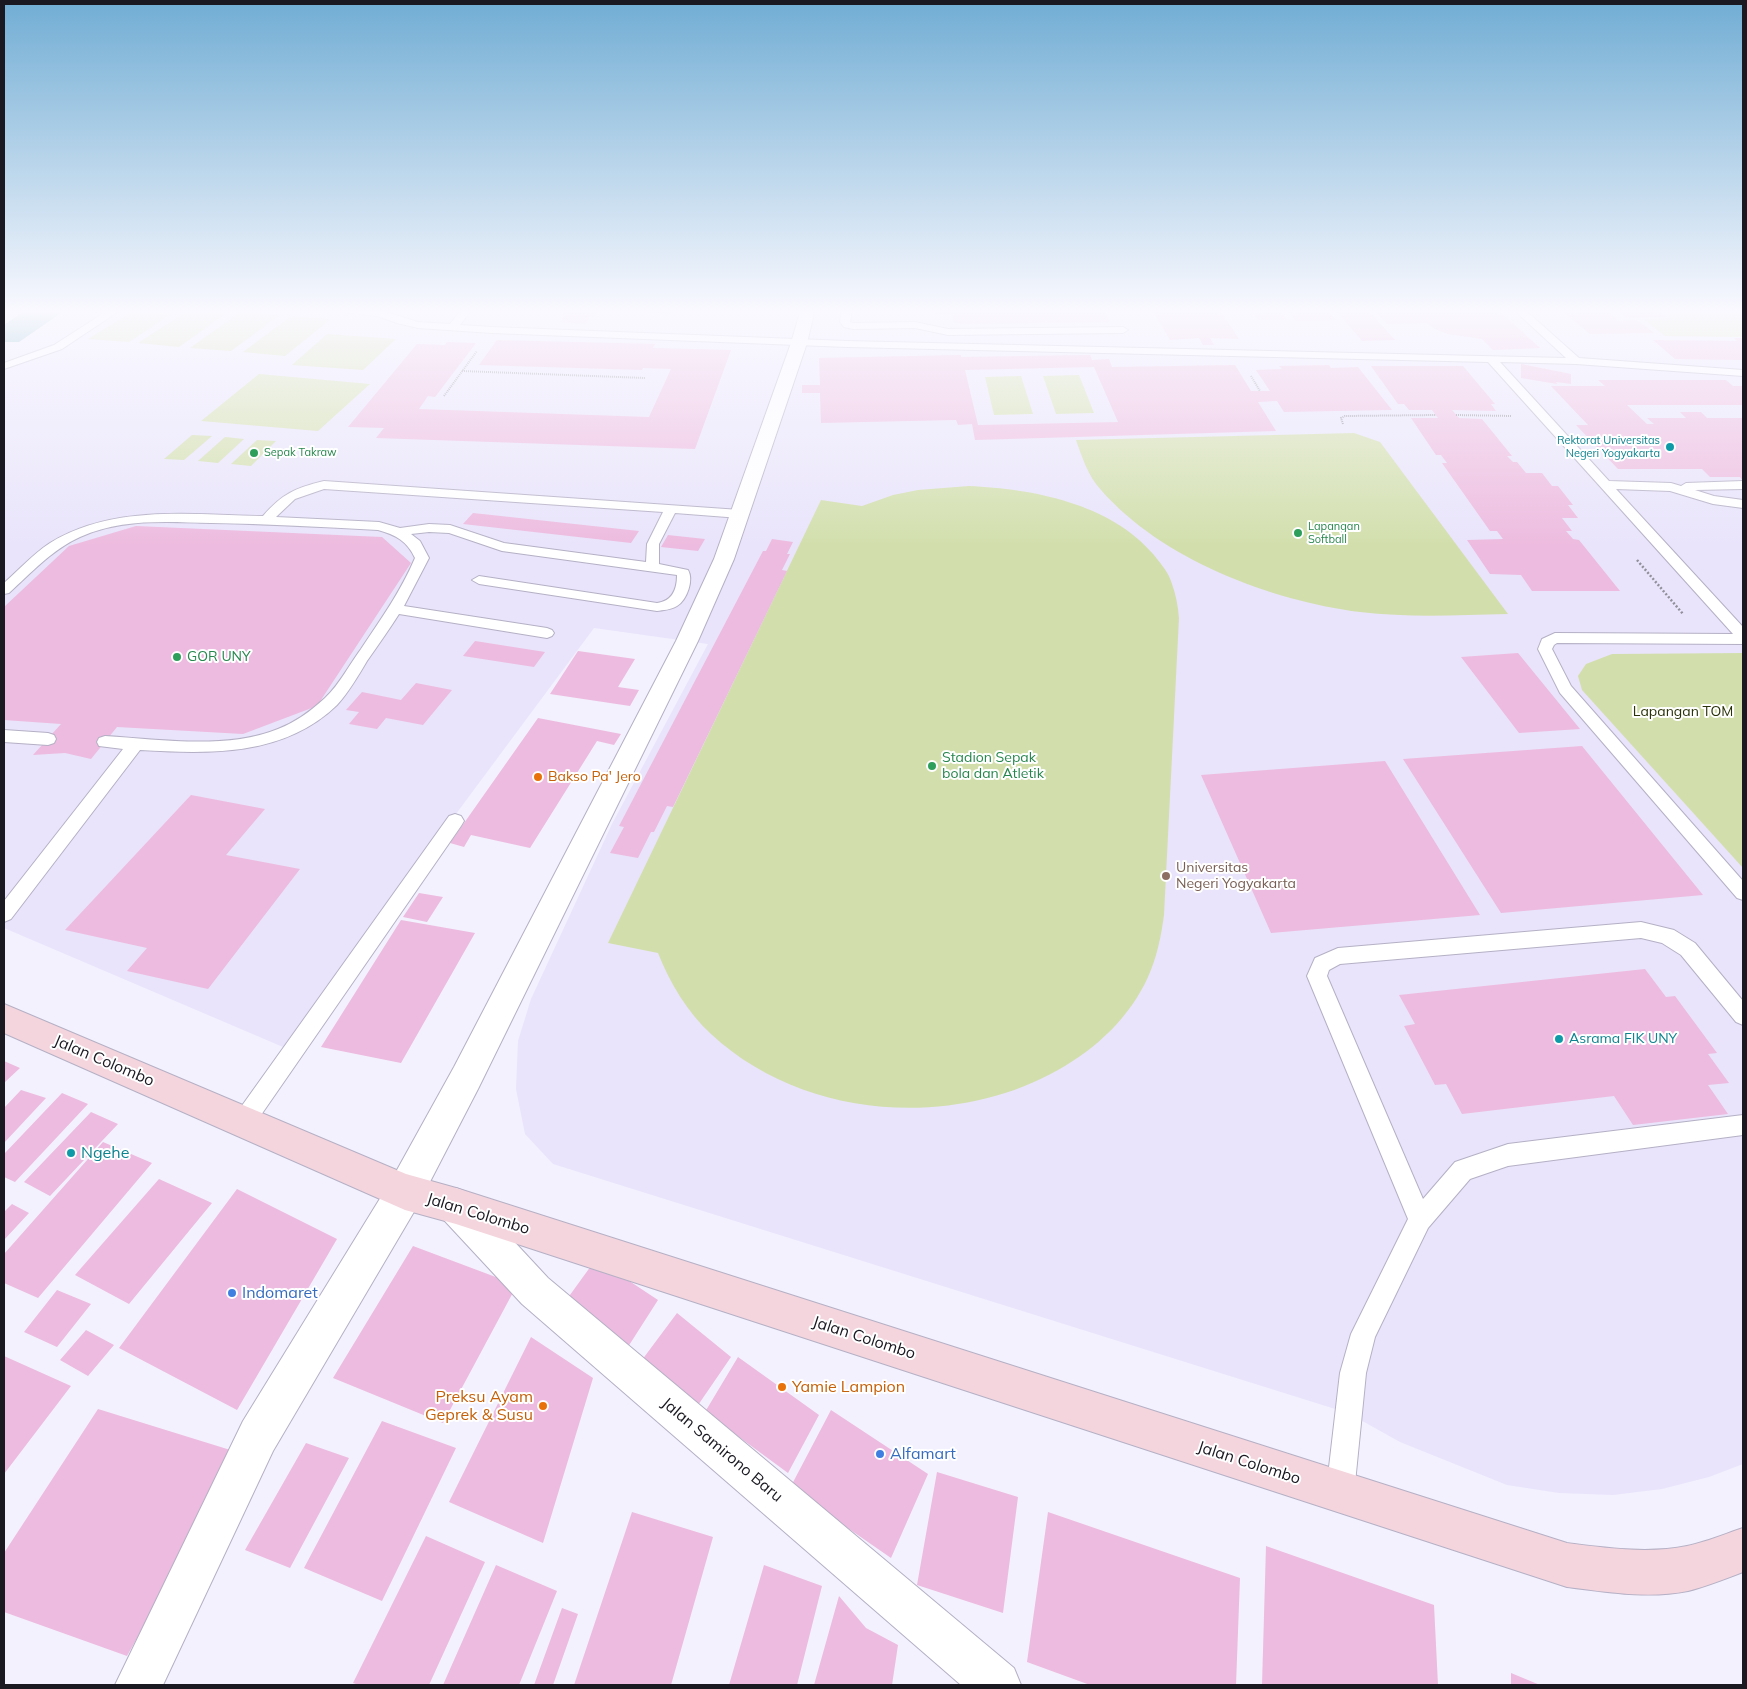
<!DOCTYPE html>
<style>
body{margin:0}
#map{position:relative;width:1747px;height:1689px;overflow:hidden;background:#f3f1fe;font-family:Mulish,sans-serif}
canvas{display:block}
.frame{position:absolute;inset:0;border:5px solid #1a1820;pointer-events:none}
</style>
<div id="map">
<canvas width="1747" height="1689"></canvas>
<div class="frame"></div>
</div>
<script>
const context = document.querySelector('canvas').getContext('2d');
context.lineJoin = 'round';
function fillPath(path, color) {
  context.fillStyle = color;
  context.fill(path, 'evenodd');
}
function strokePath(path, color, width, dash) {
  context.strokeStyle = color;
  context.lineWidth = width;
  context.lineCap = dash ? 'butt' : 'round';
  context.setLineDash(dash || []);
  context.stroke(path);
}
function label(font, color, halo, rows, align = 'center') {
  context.font = font + ' Mulish,sans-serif';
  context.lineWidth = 4;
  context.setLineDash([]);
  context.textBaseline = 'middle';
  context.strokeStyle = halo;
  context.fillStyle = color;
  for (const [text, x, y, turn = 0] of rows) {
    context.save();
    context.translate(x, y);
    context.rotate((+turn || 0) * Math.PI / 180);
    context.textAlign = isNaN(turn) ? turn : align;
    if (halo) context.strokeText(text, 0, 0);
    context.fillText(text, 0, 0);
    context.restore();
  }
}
const built = new Path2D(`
 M4 309H1743V1464L1709 1477 1662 1489 1613 1495 1559 1493 1507 1485 1400 1442 1348 1413 553 1164 525 1134 516 1089 518 1041 531 999 612 824 708 644 594 628 283 1047 4 928Z`);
const green = new Path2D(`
 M136 309H179L129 342 88 339Z
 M190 309 230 311 179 347 138 343Z
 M1659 309H1743V337L1665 336 1643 319 1671 318Z
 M240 312 280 315 231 351 190 348Z
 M291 316 331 319 285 356 243 352Z
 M327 334 396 339 363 370 292 365Z
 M259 374 370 384 318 431 201 421Z
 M1079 375 1094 413 1056 414 1043 376Z
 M1021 376 1033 414 994 415 985 377Z
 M1354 433 1380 442 1508 614C1459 615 1409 618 1360 612 1271 601 1161 559 1101 490 1088 476 1082 457 1076 440Z
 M192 435 212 436 184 460 164 459Z
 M225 437 244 439 218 463 198 461Z
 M257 440 276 441 251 466 231 464Z
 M969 486C1033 489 1110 503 1154 555 1161 564 1169 573 1172 584 1176 595 1178 606 1179 618L1164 915C1161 937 1157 957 1148 977 1130 1017 1096 1049 1058 1070 952 1130 802 1119 711 1034 687 1012 670 983 658 953L608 943 821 500 862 506 893 495 918 490Z
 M1743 653V868L1582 690 1578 676 1586 664 1612 654Z`);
const water = new Path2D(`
 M27 309H67L19 342H4V325Z`);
const building = new Path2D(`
 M566 309H674L671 314 599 309 594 317 590 316 585 324 560 322 565 315H562Z
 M934 309H1120L1121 311H1105L1109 322 961 324 960 323H954L952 314 935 315Z
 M1152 309H1219L1239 339 1210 338 1214 345H1203L1199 338 1170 340Z
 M1250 309H1279L1287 320H1258Z
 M1287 309H1327L1336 320 1296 321Z
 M1335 309H1367L1395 340 1362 341Z
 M1374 309H1497L1540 348 1493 350 1482 339 1448 334 1435 329 1427 323 1387 324Z
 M1560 309H1604L1619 321 1637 320 1654 333 1590 334Z
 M1616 309H1657L1668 317 1627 318Z
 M1734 338H1743V360L1675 359 1653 340 1737 341Z
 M497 340 655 344 653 348 731 350 695 449 376 438 384 428 348 427 417 344 445 345 447 342 476 343 435 397 428 396 419 409 649 417 671 369 643 368 642 370 479 365Z
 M961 355V357L1090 355 1092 360 1109 359 1112 367 1235 365 1251 391H1270L1256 370 1282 369 1279 366 1329 365 1331 368 1358 367 1392 410 1284 412 1277 401 1258 402 1276 431 975 440 972 424 958 425 956 420 821 423 820 393H802V385H820L819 358ZM1094 367 1118 422 978 425 965 370Z
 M1521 364 1571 374V384L1556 382 1557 384 1521 378Z
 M1371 366H1463L1495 404H1491L1496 411 1452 410 1459 418 1482 419 1512 456H1507L1513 462H1517L1526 473H1542L1552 486H1558L1573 505H1568L1578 518H1562L1572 531H1566L1573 539 1579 540 1620 591H1532L1521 575 1490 574 1467 540 1503 539 1497 531H1490L1442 463H1447L1441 455H1436L1411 418H1438L1432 410H1409L1404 404H1398Z
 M1598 380H1726L1733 386H1743V405H1627L1647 424H1654L1647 418H1686L1680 412H1701L1707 418H1743V481L1740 477H1710L1702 469H1618L1576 425H1588L1551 386H1605Z
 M473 513 639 531 631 543 463 524Z
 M136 526 382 537 411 563 317 706 243 734 117 727 91 759 65 753 33 755 61 724 4 720V607L69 546Z
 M668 535 705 539 698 551 661 547Z
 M772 539 793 542 787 554H790L782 570 787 571 673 807 667 806 654 832H651L638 858 610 853 624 827 619 826 763 551H766Z
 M475 641 545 652 534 667 463 656Z
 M578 651 635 659 618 687 639 690 630 706 550 694Z
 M1518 653 1580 729 1519 733 1461 657Z
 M416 683 452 690 423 725 386 718 377 729 349 724 359 712 346 710 362 692 401 700Z
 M538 718 621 734 614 745 597 741 530 848 471 835 464 847 450 843Z
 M1582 746 1703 895 1501 913 1403 759Z
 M1385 761 1480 915 1271 933 1201 775Z
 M191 795 265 809 226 855 300 869 208 989 127 971 147 948 65 930Z
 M419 893 443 897 427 922 403 917Z
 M401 920 475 933 401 1063 321 1047Z
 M1645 969 1666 997 1675 996 1717 1053 1708 1054 1729 1083 1708 1085 1728 1114 1633 1125 1614 1096 1462 1114 1446 1084 1435 1085 1404 1026 1415 1024 1399 995Z
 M4 1061 20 1068 4 1083Z
 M21 1090 46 1098 4 1143V1108Z
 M62 1093 88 1104 15 1182 4 1177V1154Z
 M91 1112 118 1124 50 1196 24 1182Z
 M103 1142 152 1163 38 1298 4 1283V1254Z
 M159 1179 212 1203 129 1304 75 1275Z
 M237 1189 337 1239 237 1410 119 1348Z
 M12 1204 29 1213 4 1240V1212Z
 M413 1246 517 1285 443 1423 333 1378Z
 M596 1259 658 1300 626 1350 562 1306Z
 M57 1290 91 1304 57 1347 24 1332Z
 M677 1313 731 1357 694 1411 639 1364Z
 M86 1330 114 1345 88 1376 60 1360Z
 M531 1337 593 1378 543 1543 449 1502Z
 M4 1356 71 1386 4 1474Z
 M738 1357 819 1415 788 1473 705 1412Z
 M98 1409 240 1453 127 1656 4 1612V1553Z
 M831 1410 928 1474 891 1558 790 1488Z
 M382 1421 456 1448 382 1601 304 1568Z
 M306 1443 349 1458 290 1568 245 1550Z
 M937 1472 1018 1497 1003 1613 917 1585Z
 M632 1512 713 1537 671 1685H574Z
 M1048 1512 1240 1578 1236 1685H1090L1027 1662Z
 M426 1536 485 1562 429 1685H359L353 1683Z
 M1266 1546 1434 1605 1438 1685H1262Z
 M496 1565 557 1591 519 1685H443Z
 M764 1565 822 1586 797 1685H729Z
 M839 1596 866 1628 898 1645 892 1685H814Z
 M562 1608 578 1614 553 1685H534Z
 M1511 1673 1540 1685H1511Z`);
const pathFar1 = new Path2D(`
 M462 371 645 378
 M1251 376 1260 391
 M444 396 477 351
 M1456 415 1511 416
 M1343 424 1341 418 1345 416 1436 415`);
const path = new Path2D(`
 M1637 560 1683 614`);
const lane = new Path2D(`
 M110 309H122L62 349 4 369V363L54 345Z
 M337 309 379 310 418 322 450 324 462 309H472L460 325 492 327 847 341 1566 358 1513 309H1524L1579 358 1743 370V376L1576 364 1500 362 1609 481 1671 483 1681 486 1686 483 1743 481V489L1695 490 1714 496 1743 500V508L1713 504 1670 491 1616 489 1743 627V644L1557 643 1554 645 1552 649 1571 686 1743 881V900L1737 898 1560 693 1538 649 1542 639 1555 633 1733 634 1488 362 847 347 492 333 418 328 397 323 377 316 342 312Z
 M842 309H852L850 322 853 323 915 322 948 329 1123 327 1128 330 1123 333 948 335 915 328 853 329 844 327 840 322Z
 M324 481 740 510 746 514 740 518 675 513 659 544V564L688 570C694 580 687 600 677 606 671 610 663 610 657 611L479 584 472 580 479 576 657 603C672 601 677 590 677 575L502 551 449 533 429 532 411 534 420 541 429 558 404 606 547 628 552 630 554 633 552 636 547 638 399 614C389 630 378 645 367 661 358 676 349 692 337 705 283 757 209 754 140 750L11 919 4 922V901L123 749 99 746 97 742 99 738 105 736C158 739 227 750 278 729 296 722 311 711 325 698 340 684 349 665 361 649 381 619 401 591 415 558 407 541 396 535 378 530 323 527 267 524 211 523 167 522 122 518 80 537 53 549 31 573 9 593L4 594V583C19 570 33 554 50 543 113 504 192 515 263 516 282 494 295 488 324 481ZM324 489 663 512 647 544 646 562 504 543 450 525 429 524 400 528 379 522 276 517 295 499Z
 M4 730 48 733 54 735 56 739 54 743 48 745 4 742Z
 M455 814 461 816 464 821 461 826 252 1128 244 1131 236 1128 233 1121 236 1114 449 816Z
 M1641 922 1674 930 1695 943 1743 1001V1025L1736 1022 1681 955 1662 943 1641 938 1340 964 1329 970 1327 976 1423 1199 1455 1162 1508 1144 1743 1115V1135L1508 1166 1470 1179 1428 1228 1375 1337 1366 1373 1354 1493 1350 1503 1340 1507 1330 1503 1326 1493 1340 1373 1351 1334 1408 1219 1307 976 1315 958 1338 948Z`);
const street = new Path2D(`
 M801 309H815L807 343 734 559 698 641 478 1089 418 1205 273 1451 163 1685H115L243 1421 392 1179 454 1067 676 641 714 559 791 343Z
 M456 1188 469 1193 548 1278 1014 1668 1021 1685H961L522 1304 443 1219 438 1206 443 1193Z`);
const secondary = new Path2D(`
 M4 1004 406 1174 456 1188 1567 1543C1607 1548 1648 1554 1687 1546 1706 1542 1725 1534 1743 1528V1572C1725 1579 1707 1586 1688 1591 1648 1599 1607 1592 1567 1587L456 1224 405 1210 4 1033Z`);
const markers = [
 [1670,447,5,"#0f9aa8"],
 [254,453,5,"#2e9e5b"],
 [1298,533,5,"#2e9e5b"],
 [177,657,5,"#2e9e5b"],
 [932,766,5,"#2e9e5b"],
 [538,777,5,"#e8710a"],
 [1166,876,5,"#8d6e63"],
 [1559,1039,5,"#0f9aa8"],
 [71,1153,5,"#0f9aa8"],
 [232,1293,5,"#3f7fe0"],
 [782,1387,5,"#e8710a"],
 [543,1406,5,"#e8710a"],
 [880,1454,5,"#3f7fe0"]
];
const farCulturenames = [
 ["Rektorat Universitas",1660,441],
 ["Negeri Yogyakarta",1660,454]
];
const farLeisurenames = [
 ["Sepak Takraw",264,453],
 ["Lapangan",1308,527],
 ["Softball",1308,540]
];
const leisureNames = [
 ["GOR UNY",187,657],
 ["Stadion Sepak",942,758],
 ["bola dan Atletik",942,774]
];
const parkNames = [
 ["Lapangan TOM",1683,712]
];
const foodNames = [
 ["Bakso Pa' Jero",548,777]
];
const educationNames = [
 ["Universitas",1176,868],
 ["Negeri Yogyakarta",1176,884]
];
const cultureNames = [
 ["Asrama FIK UNY",1569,1039]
];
const nearStreetnames = [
 ["Jalan Colombo",104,1061,23],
 ["Jalan Colombo",478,1214,17],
 ["Jalan Colombo",864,1338,18],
 ["Jalan Samirono Baru",722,1450,40],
 ["Jalan Colombo",1249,1463,18]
];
const nearCulturenames = [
 ["Ngehe",81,1153]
];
const nearShopnames = [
 ["Indomaret",242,1293],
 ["Alfamart",890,1454]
];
const nearFoodnames = [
 ["Yamie Lampion",792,1387],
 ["Preksu Ayam",533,1397,"right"],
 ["Geprek & Susu",533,1415,"right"]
];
fillPath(built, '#e9e4fb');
fillPath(green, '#d2dfac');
fillPath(water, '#5fa2b5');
fillPath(building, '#edbbdf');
strokePath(lane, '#b5b0c5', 2);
strokePath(street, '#b5b0c5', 2);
strokePath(secondary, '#b5b0c5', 2);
strokePath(pathFar1, '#92909a', 2, [1, 1]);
strokePath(path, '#92909a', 2.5, [2, 2]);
fillPath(lane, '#fff');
fillPath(street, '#fff');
fillPath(secondary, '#f4d5dd');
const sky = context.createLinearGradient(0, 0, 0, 546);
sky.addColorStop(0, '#71add4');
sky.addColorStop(0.57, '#faf9ff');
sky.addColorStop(1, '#faf9ff00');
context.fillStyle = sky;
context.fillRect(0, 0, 1747, 546);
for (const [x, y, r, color] of markers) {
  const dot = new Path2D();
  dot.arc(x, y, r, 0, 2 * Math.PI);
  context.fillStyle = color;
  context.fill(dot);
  strokePath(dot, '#fff', 2);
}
label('11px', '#0d838f', '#fff', farCulturenames, 'right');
label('11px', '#27864d', '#fff', farLeisurenames, 'left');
label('14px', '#27864d', '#fff', leisureNames, 'left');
label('14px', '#2a3208', '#fff', parkNames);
label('14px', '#c56008', '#fff', foodNames, 'left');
label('14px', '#785e54', '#fff', educationNames, 'left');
label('14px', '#0d838f', '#fff', cultureNames, 'left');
label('16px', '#1a1820', '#fff', nearStreetnames);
label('16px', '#0d838f', '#fff', nearCulturenames, 'left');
label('16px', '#366cbe', '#fff', nearShopnames, 'left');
label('16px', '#c56008', '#fff', nearFoodnames, 'left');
</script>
